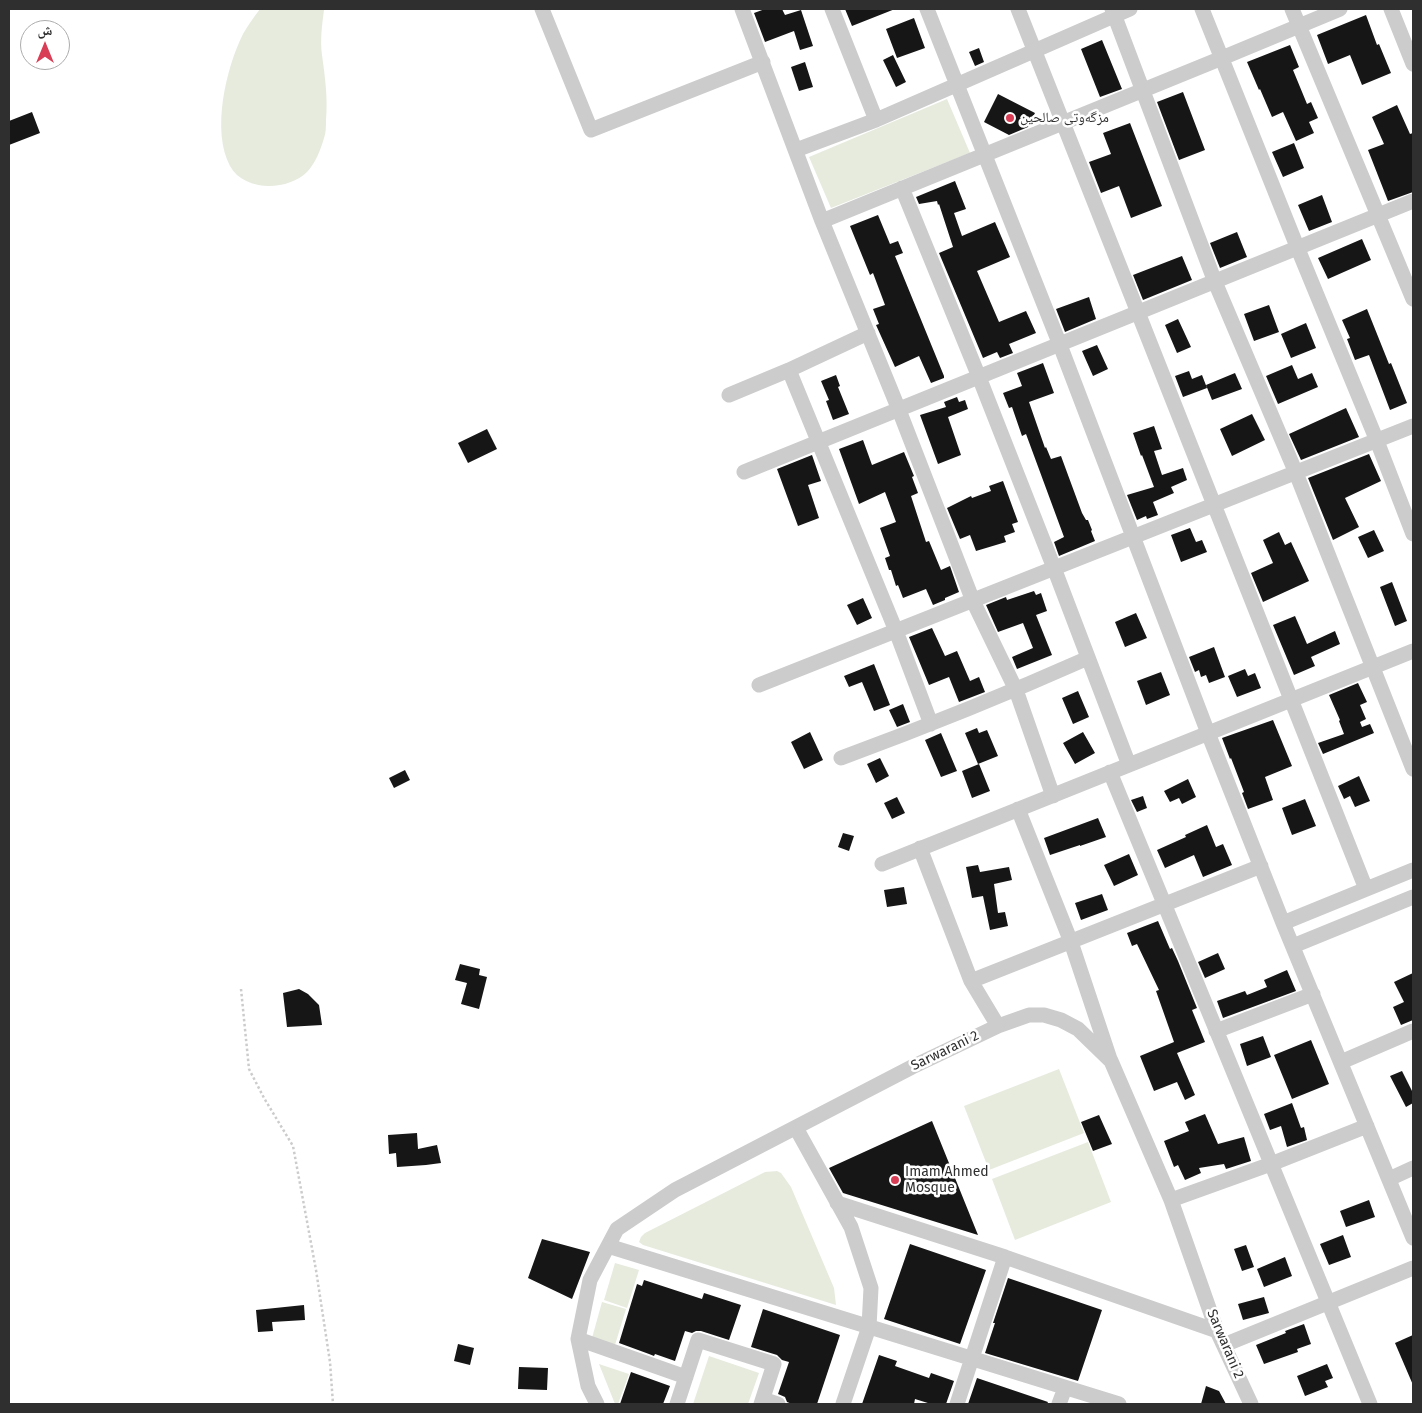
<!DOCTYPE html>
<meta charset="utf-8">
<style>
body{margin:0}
#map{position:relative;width:1422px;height:1413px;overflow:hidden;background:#fff;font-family:"Fira Sans","Noto Naskh Arabic",sans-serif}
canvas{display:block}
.frame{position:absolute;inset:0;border:10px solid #2f2f2f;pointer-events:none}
.north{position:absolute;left:20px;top:20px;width:50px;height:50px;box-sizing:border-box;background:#fff;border:1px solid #acacac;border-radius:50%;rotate:0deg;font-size:14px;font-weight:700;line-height:20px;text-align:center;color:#2f2f2f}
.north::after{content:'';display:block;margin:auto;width:18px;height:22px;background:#d83e56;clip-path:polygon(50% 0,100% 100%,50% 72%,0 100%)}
</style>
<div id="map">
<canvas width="1422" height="1413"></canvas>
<div class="frame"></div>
<div class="north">ش</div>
</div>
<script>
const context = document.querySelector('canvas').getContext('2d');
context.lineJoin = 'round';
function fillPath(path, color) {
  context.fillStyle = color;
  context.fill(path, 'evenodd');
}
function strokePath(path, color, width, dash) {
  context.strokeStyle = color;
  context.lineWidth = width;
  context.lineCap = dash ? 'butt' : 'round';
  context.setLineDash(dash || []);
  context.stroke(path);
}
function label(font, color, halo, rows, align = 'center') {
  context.font = font + ' "Fira Sans","Noto Naskh Arabic",sans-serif';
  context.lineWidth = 5;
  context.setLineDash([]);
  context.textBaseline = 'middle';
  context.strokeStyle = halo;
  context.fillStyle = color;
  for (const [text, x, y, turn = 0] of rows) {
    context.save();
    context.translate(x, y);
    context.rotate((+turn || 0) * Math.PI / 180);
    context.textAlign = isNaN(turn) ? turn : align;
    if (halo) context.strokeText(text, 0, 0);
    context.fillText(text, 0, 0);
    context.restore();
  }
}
const green = new Path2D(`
 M260 9H323L324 10C322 25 320 40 322 55 325 77 328 98 326 120 326 126 326 133 324 138 321 149 315 164 307 172 288 191 244 192 230 166 211 131 226 68 243 34 248 25 254 17 260 9Z
 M947 99 970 153 831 208 809 157Z
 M1059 1069 1084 1133 989 1170 964 1106Z
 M1088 1142 1111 1202 1015 1240 992 1179Z
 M777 1171 781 1173 791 1187 834 1288 836 1305 643 1245 639 1242 641 1237 645 1233 765 1172Z
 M615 1263 639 1270 627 1308 604 1300Z
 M602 1302 626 1309 615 1345 592 1338Z
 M709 1356 759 1373 748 1404H693Z
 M599 1364 629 1374 618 1404H615Z`);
const building = new Path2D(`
 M765 9H782L785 15 801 10 813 46 800 50 794 31 765 42 754 13Z
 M845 9H895L852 26Z
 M1366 15 1377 45 1379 44 1391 73 1362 85 1350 55 1328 64 1317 35Z
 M914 18 925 48 897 58 886 29Z
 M1102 40 1122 89 1100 97 1081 49Z
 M1290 45 1299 67 1293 70 1307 104 1311 102 1318 118 1309 122 1314 133 1296 141 1283 112 1272 117 1260 89 1259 90 1247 62Z
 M979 48 984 62 975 66 969 52Z
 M893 55 906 82 896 87 883 60Z
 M805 62 813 87 799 91 791 67Z
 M1183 92 1205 150 1179 160 1157 102Z
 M998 94 1035 113 1028 127 1009 135 984 122Z
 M1397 105 1410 134 1413 133V192L1388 201 1368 150 1384 144 1372 117Z
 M32 112 40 133 9 145V121Z
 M1130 123 1162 206 1131 218 1119 186 1101 193 1089 162 1111 154 1103 133Z
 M1294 143 1304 168 1283 177 1272 152Z
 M955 181 966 209 954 213 962 236 995 222 1010 257 977 271 999 322 1026 311 1036 333 1009 344 1013 353 1000 358 997 352 983 358 939 253 953 247 939 204 938 205 937 201 919 204 916 197Z
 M1322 195 1332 222 1309 231 1298 205Z
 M878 215 890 244 898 241 903 253 895 256 944 376V378L931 383 919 356 895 367 876 325 879 324 873 309 885 305 873 273 870 275 850 226Z
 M1237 232 1247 257 1220 268 1210 243Z
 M1362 239 1371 260 1328 279 1318 258Z
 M1182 256 1192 280 1143 300 1133 275Z
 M1089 297 1096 319 1065 332 1056 309Z
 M1269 305 1279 332 1254 341 1244 314Z
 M1367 309 1389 364 1391 363 1407 403 1390 410 1369 355 1355 360 1347 339 1350 338 1342 320Z
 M1178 319 1191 347 1177 353 1165 325Z
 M1306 323 1316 348 1291 358 1281 334Z
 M1097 345 1108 369 1093 376 1082 351Z
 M1043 363 1054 393 1029 402 1045 448 1046 447 1051 459 1061 456 1082 513 1086 520H1088L1092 530 1091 531 1095 541 1059 556 1054 542 1064 537 1026 434 1022 436 1012 407 1009 408 1003 393 1022 386 1017 373Z
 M1292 365 1298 379 1312 373 1318 387 1278 404 1266 376Z
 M1189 371 1192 379 1202 375 1207 388 1183 397 1175 376Z
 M1235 373 1242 389 1212 400 1206 385Z
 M836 375 840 386 838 387 849 414 833 420 826 401 829 400 821 381Z
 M957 397 959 402 965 400 968 409 948 417 961 455 938 464 920 415 946 407 944 402Z
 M1346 408 1359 437 1301 460 1289 434Z
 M1252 414 1265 440 1232 456 1220 429Z
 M1154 426 1162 449 1154 451 1162 475 1183 468 1187 480 1171 487 1174 493 1153 502 1158 515 1147 519 1146 516 1137 520 1127 495 1154 487 1142 455 1141 456 1133 433Z
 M487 429 497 449 468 463 458 443Z
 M863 440 872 465 904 452 914 476 912 477 918 493 911 496 926 542 929 541 941 570 950 566 959 592 945 598V600L933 605 926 589 903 598 898 585 896 586 891 570H889L885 558 890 556 880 528 896 522 885 492 859 504 839 449Z
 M1369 454 1381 481 1345 498 1359 527 1333 540 1308 478Z
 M812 455 821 481 808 485 819 518 798 526 777 469Z
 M1003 481 1018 522 1012 524 1015 532 1004 536 1006 542 976 551 970 535 960 539 947 508 971 496 972 498 991 491 989 486Z
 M1190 528 1196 542 1202 540 1207 552 1181 562 1171 535Z
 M1374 530 1384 551 1368 558 1358 537Z
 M1279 532 1285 545 1291 542 1309 581 1263 602 1251 573 1273 563 1263 540Z
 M1392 582 1407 621 1395 626 1380 587Z
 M1034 591 1036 595 1041 593 1047 611 1036 615 1052 655 1017 669 1012 657 1033 648 1023 623 998 632 986 605 1006 597 1007 600Z
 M863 598 872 618 857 625 847 605Z
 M1136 613 1147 638 1125 647 1115 622Z
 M1295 616 1307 644 1335 631 1340 644 1311 657 1315 666 1294 675 1273 625Z
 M932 628 945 656 957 651 970 681 979 677 985 692 959 702 949 677 929 685 909 637Z
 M1214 647 1225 677 1209 683 1206 675 1201 677 1199 670 1195 672 1189 657Z
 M874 664 890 705 874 711 862 682 849 687 844 676Z
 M1245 669 1248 676 1255 673 1261 688 1237 697 1228 676Z
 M1161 672 1170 695 1146 705 1137 681Z
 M1358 683 1367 702 1360 705 1366 719 1360 722 1362 727 1370 724 1374 733 1323 754 1318 743 1344 734 1339 721 1340 720 1329 695Z
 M1078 691 1089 717 1073 724 1062 698Z
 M903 704 910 722 897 727 889 710Z
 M1273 720 1292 766 1265 777 1273 800 1248 809 1242 793 1244 792 1231 758 1230 759 1222 738Z
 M977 728 979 733 987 730 998 756 978 764 965 733Z
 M810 732 823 760 804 769 791 742Z
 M1083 732 1095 753 1075 764 1063 743Z
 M941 733 957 771 941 777 925 740Z
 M880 758 889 776 876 783 867 764Z
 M979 764 990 791 972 798 962 771Z
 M405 770 410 780 394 788 389 778Z
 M1359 776 1370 801 1355 807 1350 796 1344 799 1338 786Z
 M1188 779 1196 797 1182 804 1179 798 1170 802 1164 791Z
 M1143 796 1147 808 1137 812 1131 800Z
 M897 797 905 813 892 819 884 803Z
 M1305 799 1316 826 1292 835 1282 808Z
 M1098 818 1106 837 1080 846V845L1050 855 1044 838Z
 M1207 825 1216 847 1223 844 1232 865 1203 877 1194 855 1165 868 1157 850 1186 837 1185 835Z
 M843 833 854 836 849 851 838 847Z
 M1129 854 1138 875 1114 886 1104 865Z
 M978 865 980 872 1009 867 1012 880 994 884 998 913 1005 912 1008 926 990 930 983 896 972 898 966 867Z
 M904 887 907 904 887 907 884 890Z
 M1102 894 1108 910 1081 920 1075 903Z
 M1158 921 1170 949 1172 948 1178 961 1197 1008 1192 1010 1205 1042 1177 1053 1195 1095 1185 1100 1177 1082 1154 1091 1140 1056 1174 1042 1156 991 1159 990 1137 944 1132 946 1127 933Z
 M1218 953 1225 969 1205 978 1198 962Z
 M460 964 480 969 479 975 487 977 479 1009 461 1004 467 983 455 980Z
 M1287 970 1296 991 1223 1018 1217 1001 1245 991 1247 995 1267 987 1264 980Z
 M1413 973V1022V1020L1401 1025 1393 1007 1404 1002 1394 982Z
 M299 989 308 994 319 1005 322 1025 287 1027 283 993Z
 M1263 1036 1271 1057 1247 1066 1240 1044Z
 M1311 1040 1329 1084 1292 1099 1274 1055Z
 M1402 1071 1413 1093V1103L1406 1107 1390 1076Z
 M1292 1103 1301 1128 1304 1127 1307 1140 1287 1147 1281 1126 1270 1130 1264 1114Z
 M1205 1114 1218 1144 1244 1137 1251 1161 1226 1169 1224 1164 1199 1168 1201 1173 1185 1180 1178 1165 1174 1167 1164 1141 1189 1131 1185 1122Z
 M1099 1115 1112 1144 1093 1151 1081 1122Z
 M932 1121 978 1235 843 1193 829 1168Z
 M417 1133 418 1149 437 1145 441 1163 426 1165 397 1167 396 1153 389 1154 388 1135Z
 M1369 1200 1375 1217 1346 1227 1340 1211Z
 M1343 1235 1351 1257 1329 1265 1320 1244Z
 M542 1239 590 1252 572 1299 528 1278Z
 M910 1244 986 1270 960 1344 884 1319Z
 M1246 1245 1254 1267 1242 1271 1234 1249Z
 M1285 1257 1292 1276 1264 1287 1257 1269Z
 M1008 1278 1102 1310 1078 1381 985 1353 995 1323H993Z
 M644 1280 702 1299 704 1293 741 1305 729 1340 701 1331H696L692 1333 685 1331 675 1361 655 1354 654 1356 649 1354 619 1343 637 1284 642 1286Z
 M1264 1297 1269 1313 1243 1320 1238 1304Z
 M304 1305 305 1320 272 1322 273 1331 258 1332 256 1310Z
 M763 1309 840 1335 817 1404H792L787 1402 785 1397 778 1394 789 1362 782 1360 777 1355 751 1347Z
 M1304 1324 1311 1344 1297 1349 1298 1352 1264 1364 1256 1345 1286 1333 1285 1331Z
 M1413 1335V1385L1395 1343Z
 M458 1344 474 1348 470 1365 454 1361Z
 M879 1355 897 1361 895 1366 929 1378 931 1373 954 1381 946 1404H931L915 1399 914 1404H862Z
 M1327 1364 1333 1378 1325 1381 1328 1387 1305 1396 1297 1376Z
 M519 1367 548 1368 547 1390 518 1389Z
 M631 1372 670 1386 663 1404H620Z
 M977 1378 1048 1402 1047 1404H968Z
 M1206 1386 1219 1391 1226 1404H1201Z`);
const path = new Path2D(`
 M241 989 249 1069 264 1098 293 1146 316 1270 330 1362 333 1404`);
const street = new Path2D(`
 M542 9 591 130 763 62
 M742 9 822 221 899 410 973 601 1016 690 1053 796
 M832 9 876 120
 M927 9 1060 345 1208 733 1283 923 1413 1238
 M1018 9 1366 889
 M1112 9 1215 282 1296 473 1413 769
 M1202 9 1298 249 1377 441 1413 534
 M1292 9 1413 299
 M1391 9 1413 64
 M796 150 876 120 1130 9
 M902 188 979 377 1054 568 1129 765
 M822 221 1222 58 1340 9
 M789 370 896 631 931 724
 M729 395 789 370 868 333
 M744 472 1413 201
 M759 685 1413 426
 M841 758C925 727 1007 694 1088 658
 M1110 772 1370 1404
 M1018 809 1071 942 1110 1059
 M920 848 971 981 998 1026
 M882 864 1413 651
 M1283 923 1413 870
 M1293 946 1413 897
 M971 981 1261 866
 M1216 1031 1313 994
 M1341 1062 1413 1031
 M796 1128 851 1227 871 1288 869 1327 843 1404
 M1389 1179 1413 1168
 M1171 1200 1271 1164 1367 1126
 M837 1203 1005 1257 1217 1331
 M608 1246 1119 1404
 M578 1339 686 1377
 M1224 1345 1413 1268
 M763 1399 778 1404
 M597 1404 588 1386 578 1339 590 1280 617 1229 675 1190 912 1067 998 1026 1029 1015H1044L1061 1020 1078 1029 1111 1061 1171 1200 1217 1331 1251 1404
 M677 1404 698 1340 774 1364 761 1404
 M957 1404 1005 1257
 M1059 1404 1065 1388`);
const markers = [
 [1010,118,5,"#d83e56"],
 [895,1180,5,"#d83e56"]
];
const poiNames = [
 ["مزگەوتی صالحین",1020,118],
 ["Imam Ahmed",905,1172],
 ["Mosque",905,1188]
];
const streetNames = [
 ["Sarwarani 2",945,1051,-26],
 ["Sarwarani 2",1225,1344,67]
];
fillPath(green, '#e6ebde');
fillPath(building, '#161616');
strokePath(path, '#ccc', 2.5, [2.5, 2.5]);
strokePath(street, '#ccc', 15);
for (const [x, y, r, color] of markers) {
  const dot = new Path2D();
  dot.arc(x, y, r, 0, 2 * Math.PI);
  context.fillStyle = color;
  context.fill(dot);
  strokePath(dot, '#fff', 2);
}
label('14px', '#2f2f2f', '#fff', poiNames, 'left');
label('14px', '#2f2f2f', '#fff', streetNames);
</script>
